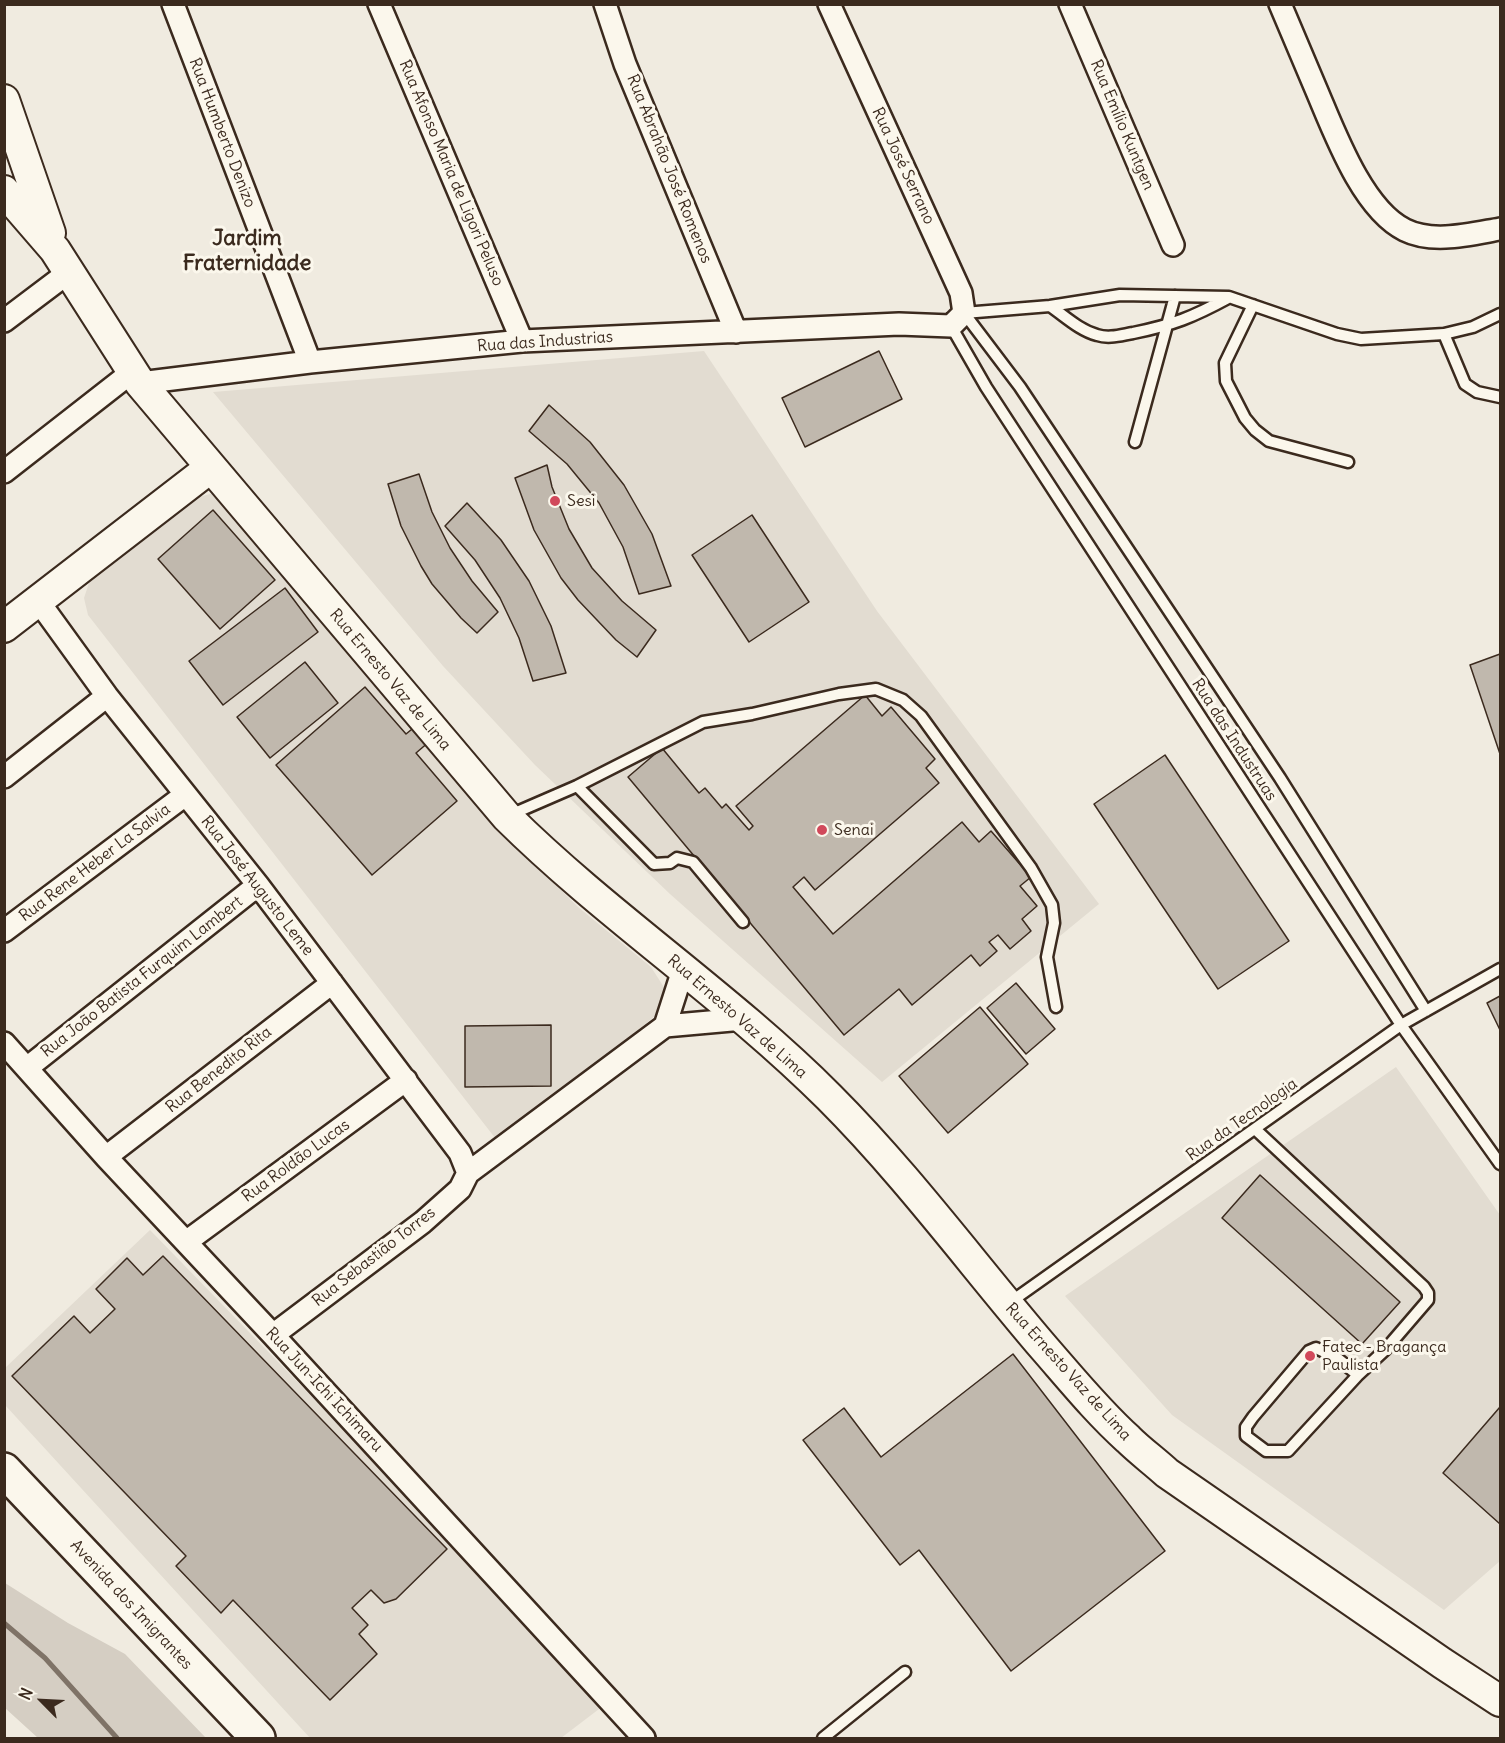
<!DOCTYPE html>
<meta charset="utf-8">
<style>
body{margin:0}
#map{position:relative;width:1505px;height:1743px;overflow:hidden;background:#f0ebe0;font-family:Delius,sans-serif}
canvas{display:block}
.frame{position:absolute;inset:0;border:6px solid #3b2a1e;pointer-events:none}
.north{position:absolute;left:12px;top:1671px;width:60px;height:60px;-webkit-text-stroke:4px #fbf7ec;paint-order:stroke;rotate:294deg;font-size:16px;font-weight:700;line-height:24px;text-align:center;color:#3b2a1e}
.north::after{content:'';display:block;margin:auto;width:21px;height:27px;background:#3b2a1e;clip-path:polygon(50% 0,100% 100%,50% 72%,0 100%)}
</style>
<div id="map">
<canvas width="1505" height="1743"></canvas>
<div class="frame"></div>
<div class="north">N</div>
</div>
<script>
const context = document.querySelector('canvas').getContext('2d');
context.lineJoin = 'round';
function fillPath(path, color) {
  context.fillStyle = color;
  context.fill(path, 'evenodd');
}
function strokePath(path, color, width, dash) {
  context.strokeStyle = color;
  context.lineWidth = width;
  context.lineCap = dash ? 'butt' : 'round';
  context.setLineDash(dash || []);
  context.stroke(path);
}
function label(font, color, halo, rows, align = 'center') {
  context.font = font + ' Delius,sans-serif';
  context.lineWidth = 6;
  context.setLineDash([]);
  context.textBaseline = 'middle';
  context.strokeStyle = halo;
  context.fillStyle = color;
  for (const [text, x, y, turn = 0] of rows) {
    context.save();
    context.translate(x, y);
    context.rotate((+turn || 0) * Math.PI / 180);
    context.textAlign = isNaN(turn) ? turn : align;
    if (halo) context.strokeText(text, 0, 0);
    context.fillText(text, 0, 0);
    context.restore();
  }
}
const built = new Path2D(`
 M704 351 877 611 1099 904 882 1082 670 894 535 765 443 666 213 392Z
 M214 493 430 741 473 802 578 907 651 967 667 992 655 1016 499 1143 88 615 84 598 89 583 199 497Z
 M1396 1067 1500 1215V1561L1444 1610 1172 1415 1065 1296Z
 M150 1230 450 1539 603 1706 561 1738H310L5 1405V1368Z`);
const green = new Path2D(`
 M5 1583 68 1623 125 1654 206 1738H38L5 1708Z`);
const stream = new Path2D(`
 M4 1623 45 1658 117 1738`);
const building = new Path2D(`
 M879 351 902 399 805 447 782 398Z
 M549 405 590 442 624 485 652 534 671 586 639 594 623 547 599 503 567 464 529 431Z
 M547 465 552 487 569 529 592 568 622 601 656 630 637 657 616 640 578 600 561 578 534 530 515 478Z
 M419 474 432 512 450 548 472 581 498 612 477 633 461 618 432 584 421 566 401 526 388 484Z
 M467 503 501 540 529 581 551 626 566 673 533 681 519 638 500 598 475 560 445 526Z
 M213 510 275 580 220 629 158 559Z
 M752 515 809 602 749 642 692 555Z
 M285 588 318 632 223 705 189 661Z
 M1500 654V754L1470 665Z
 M305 662 338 703 270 758 237 717Z
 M365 687 406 734 417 725 430 741 416 753 457 801 372 875 276 765Z
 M865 695 882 716 891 707 935 759 926 768 939 783 815 890 804 877 793 887 833 934 962 822 979 842 991 831 1031 877 1020 886 1037 906 1022 919 1031 931 1010 949 998 935 989 942 997 951 980 966 971 955 912 1005 899 989 844 1035 628 777 662 748 699 793 705 788 722 808 726 804 749 830 753 826 736 806Z
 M1165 755 1289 941 1218 989 1094 804Z
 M1016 983 1055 1029 1026 1054 987 1008Z
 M1500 996V1030L1487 1003Z
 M980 1007 1028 1064 948 1133 899 1076Z
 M551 1025V1086L465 1087V1026Z
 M1260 1175 1400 1302 1362 1344 1222 1218Z
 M163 1256 447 1549 396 1599 384 1603 371 1590 352 1608 368 1625 359 1634 377 1654 330 1700 233 1600 221 1613 176 1566 186 1556 12 1376 74 1316 90 1333 115 1309 96 1289 127 1258 143 1275Z
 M1013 1354 1165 1551 1011 1671 919 1550 900 1565 803 1440 844 1408 881 1457Z
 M1500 1407V1524L1443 1473Z`);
const lane = new Path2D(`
 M1253 305 1225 363 1226 381 1245 418 1255 430 1269 441 1348 462
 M1050 306C1065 316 1079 330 1097 335 1109 339 1121 335 1133 333 1173 325 1193 317 1228 298
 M964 313 1020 387 1280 778 1426 1011
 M964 313 1050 306 1120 295 1229 297 1337 334 1361 339 1444 334 1473 327 1500 314
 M951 326 986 387 1401 1025 1500 1164
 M1444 334 1465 384 1477 392 1500 397
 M1135 442 1175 296
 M577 786 654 864 670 863 677 858 693 862 743 922
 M510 815 577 786 703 722 752 714 839 694 876 689 903 700 921 716 1031 868 1052 905 1054 923 1047 957 1056 1007
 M1255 1129 1424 1287 1428 1293V1300L1385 1350 1358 1375 1288 1451H1266L1246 1436V1427L1253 1417 1309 1351 1316 1348 1337 1358 1358 1375
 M1009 1303 1401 1025 1500 969
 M823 1738 905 1672`);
const street = new Path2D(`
 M173 4 310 362
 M379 4 522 341
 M605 4 625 64 736 332
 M1070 4 1173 245
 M1280 4C1292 33 1304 61 1316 89 1334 131 1362 209 1405 230 1433 244 1471 234 1500 229
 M4 321 69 272
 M140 383 310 362 522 341 899 324 951 326 964 313 961 293 829 4
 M4 472 132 372
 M39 602 107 696 258 885 460 1153 468 1173
 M4 777 107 696
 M4 931 185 795
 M665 1026 683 970
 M4 1043 106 1157 273 1335 644 1738
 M27 1068 258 885
 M106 1157 332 983
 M468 1173 665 1026 743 1019
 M186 1242 406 1080
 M273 1335 423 1222 460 1189 468 1173`);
const secondary = new Path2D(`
 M4 100 50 233
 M4 191 55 250 140 383 507 817C608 917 728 996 829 1097 907 1175 973 1265 1045 1349 1072 1380 1098 1412 1128 1439 1140 1451 1154 1461 1167 1473L1442 1663 1500 1701
 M4 627 210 468`);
const primary = new Path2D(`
 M4 1470 258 1738`);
const markers = [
 [555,501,6,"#d1495b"],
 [822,830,6,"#d1495b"],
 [1310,1356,6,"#d1495b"]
];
const streetNames = [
 ["Rua Emílio Kuntgen",1122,125,67],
 ["Rua Humberto Denizo",222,133,69],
 ["Rua José Serrano",903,166,65],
 ["Rua Abrahão José Romenos",669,169,68],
 ["Rua Afonso Maria de Ligori Peluso",451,173,67],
 ["Rua das Industrias",545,342,-4],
 ["Rua Ernesto Vaz de Lima",390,680,50],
 ["Rua das Industruas",1234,740,57],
 ["Rua Rene Heber La Salvia",95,863,-37],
 ["Rua José Augusto Leme",257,886,52],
 ["Rua João Batista Furquim Lambert",142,977,-38],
 ["Rua Ernesto Vaz de Lima",737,1017,41],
 ["Rua Benedito Rita",219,1070,-38],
 ["Rua da Tecnologia",1242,1120,-35],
 ["Rua Roldão Lucas",296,1161,-36],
 ["Rua Sebastião Torres",374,1257,-38],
 ["Rua Ernesto Vaz de Lima",1068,1372,48],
 ["Rua Jun-Ichi Ichimaru",324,1390,47],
 ["Avenida dos Imigrantes",131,1605,47]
];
const poiNames = [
 ["Sesi",567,501],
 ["Senai",834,830],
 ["Fatec - Bragança",1322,1347],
 ["Paulista",1322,1365]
];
const districtNames = [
 ["Jardim",247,239],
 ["Fraternidade",247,264]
];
fillPath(built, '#e2dcd1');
fillPath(green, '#d5cec3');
strokePath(stream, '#7f7367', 5);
fillPath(building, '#c0b8ad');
strokePath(building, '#3b2a1e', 1.5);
strokePath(lane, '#3b2a1e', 15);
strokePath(street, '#3b2a1e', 26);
strokePath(secondary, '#3b2a1e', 34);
strokePath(primary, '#3b2a1e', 38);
strokePath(lane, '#fbf7ec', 10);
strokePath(street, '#fbf7ec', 21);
strokePath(secondary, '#fbf7ec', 30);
strokePath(primary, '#fbf7ec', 33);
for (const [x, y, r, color] of markers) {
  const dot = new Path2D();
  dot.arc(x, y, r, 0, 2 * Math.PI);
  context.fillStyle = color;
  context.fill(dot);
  strokePath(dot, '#fbf7ec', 2);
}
label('16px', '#3b2a1e', '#fbf7ec', streetNames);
label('16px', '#3b2a1e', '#fbf7ec', poiNames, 'left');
label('bold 22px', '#3b2a1e', '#fbf7ec', districtNames);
</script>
